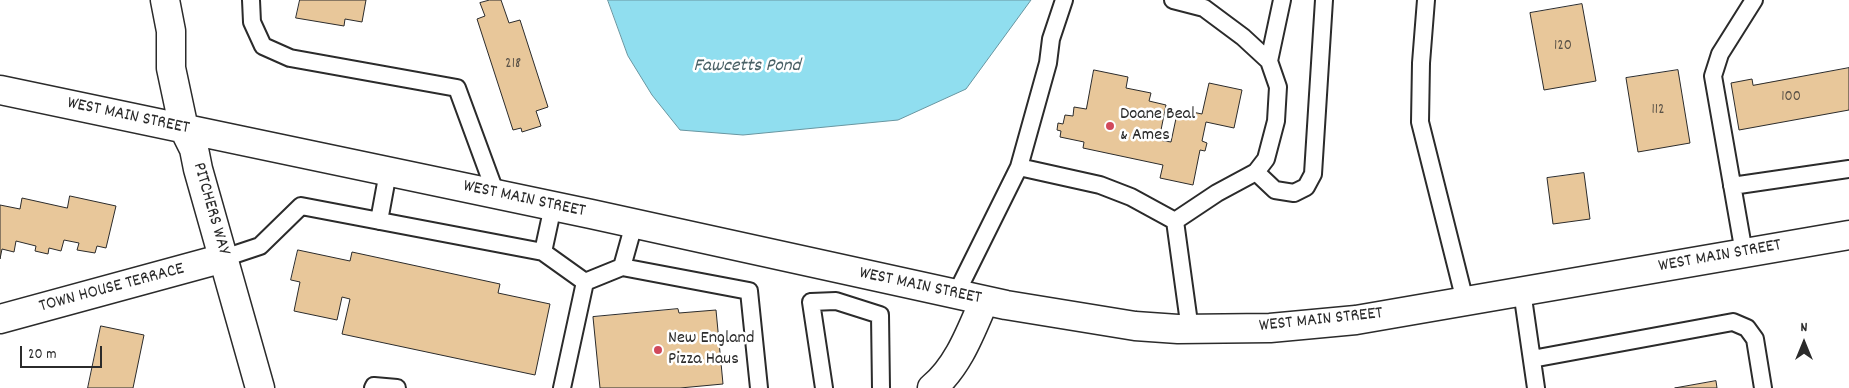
<!DOCTYPE html>
<style>
body{margin:0}
#map{position:relative;width:1849px;height:388px;overflow:hidden;background:#fff;font-family:Dekko,sans-serif}
canvas{display:block}
.north{position:absolute;left:1779px;top:318px;width:50px;height:50px;-webkit-text-stroke:4px #fff;paint-order:stroke;rotate:0deg;font-size:14px;font-weight:700;line-height:20px;text-align:center;color:#2b2b2b}
.north::after{content:'';display:block;margin:auto;width:18px;height:22px;background:#2b2b2b;clip-path:polygon(50% 0,100% 100%,50% 72%,0 100%)}
.scale{position:absolute;left:20px;top:346px;width:82px;height:22px;box-sizing:border-box;border:2px solid #2b2b2b;border-top:0;padding-left:6px;font-size:15px;line-height:18px;white-space:nowrap;color:#2b2b2b;-webkit-text-stroke:4px #fff;paint-order:stroke}
</style>
<div id="map">
<canvas width="1849" height="388"></canvas>
<div class="north">N</div>
<div class="scale">20 m</div>
</div>
<script>
const context = document.querySelector('canvas').getContext('2d');
context.lineJoin = 'round';
function fillPath(path, color) {
  context.fillStyle = color;
  context.fill(path, 'evenodd');
}
function strokePath(path, color, width, dash) {
  context.strokeStyle = color;
  context.lineWidth = width;
  context.lineCap = dash ? 'butt' : 'round';
  context.setLineDash(dash || []);
  context.stroke(path);
}
function label(font, color, halo, rows, align = 'center') {
  context.font = font + ' Dekko,sans-serif';
  context.lineWidth = 5;
  context.setLineDash([]);
  context.textBaseline = 'middle';
  context.strokeStyle = halo;
  context.fillStyle = color;
  for (const [text, x, y, turn = 0] of rows) {
    context.save();
    context.translate(x, y);
    context.rotate((+turn || 0) * Math.PI / 180);
    context.textAlign = isNaN(turn) ? turn : align;
    if (halo) context.strokeText(text, 0, 0);
    context.fillText(text, 0, 0);
    context.restore();
  }
}
const water = new Path2D(`
 M608 0H1031L966 89 898 120 743 135 680 130 652 95 628 56Z`);
const building = new Path2D(`
 M300 0H366L362 22 345 19 344 26 296 18Z
 M490 0H501L509 23 520 20 548 107 536 111 541 126 522 132 521 128 513 130 477 19 485 16 480 3Z
 M1582 4 1596 81 1544 90 1530 13Z
 M1849 68V110L1739 130 1731 83 1752 79 1753 85Z
 M1094 70 1128 77 1126 88 1151 93 1149 101 1166 105 1159 140 1171 142 1178 109 1202 114 1209 83 1242 90 1234 128 1206 122 1202 141 1207 143 1205 151 1200 150 1193 185 1160 178 1163 165 1083 148 1084 142 1060 137 1061 131 1057 130 1058 123 1063 124 1065 115 1073 116 1074 107 1086 109Z
 M1678 70 1690 143 1638 152 1626 78Z
 M1584 173 1590 219 1553 224 1547 178Z
 M70 196 116 206 106 248 97 246 95 253 77 250 79 243 64 240 61 251 49 248 48 254 35 251 36 246 16 241 14 252 2 249 0 259V205L20 209 22 198 67 208Z
 M298 250 350 261 352 252 500 284 498 293 550 304 535 375 342 334 350 299 342 297 337 320 294 311 300 282 291 280Z
 M678 309 679 313 716 310 723 384 680 388H600L593 317Z
 M101 326 144 335 133 388H88Z
 M1716 381 1717 388H1675Z`);
const service = new Path2D(`
 M251 0 252 22 263 46 290 58 457 88 496 194
 M1173 0 1204 8 1243 37 1269 61 1278 87 1276 121 1266 159 1256 172 1217 193 1175 221 1190 330
 M1426 0 1421 63 1420 122 1465 301
 M1269 61 1282 0
 M1019 167 1100 185 1131 197 1175 221
 M1256 172 1275 190 1294 193 1306 187 1313 174 1324 0
 M1732 186 1849 169
 M379 221 388 172
 M543 252 553 206
 M1744 253 1713 76 1720 54 1754 0
 M224 258 260 246 301 206 543 252 585 282 622 267 749 291 759 388
 M622 267 634 224
 M1522 291 1536 388
 M956 294 1019 167 1048 63 1051 39 1064 0
 M1532 359 1733 322 1747 328 1755 339 1763 388
 M373 388 374 386 397 388
 M562 388 585 282
 M824 388 811 302 836 301 880 315 881 388`);
const minor = new Path2D(`
 M0 319 224 258
 M932 388C958 367 971 331 984 301`);
const secondary = new Path2D(`
 M165 0 171 31V68L184 129 194 149 198 169 260 388
 M0 90 591 214 1006 305 1135 326 1178 329 1270 328 1356 320 1849 235`);
const markers = [
 [1110,126,5,"#d1495b"],
 [658,350,5,"#d1495b"]
];
const numberNames = [
 ["120",1563,47],
 ["218",513,65],
 ["100",1791,98],
 ["112",1658,111]
];
const poiNames = [
 ["Doane Beal",1120,116],
 ["& Ames",1120,137],
 ["New England",668,340],
 ["Pizza Haus",668,361]
];
const streetNames = [
 ["WEST MAIN STREET",128,117,12],
 ["WEST MAIN STREET",524,200,12],
 ["PITCHERS WAY",210,209,74],
 ["WEST MAIN STREET",1720,257,-10],
 ["WEST MAIN STREET",920,287,12],
 ["TOWN HOUSE TERRACE",112,289,-15],
 ["WEST MAIN STREET",1321,321,-6]
];
const waterNames = [
 ["Fawcetts Pond",747,67]
];
fillPath(water, '#90deef');
strokePath(water, '#6896a1', 1);
fillPath(building, '#e8c79a');
strokePath(building, '#2b2b2b', 1);
strokePath(service, '#2b2b2b', 20);
strokePath(minor, '#2b2b2b', 31);
strokePath(secondary, '#2b2b2b', 31);
strokePath(service, '#fff', 16);
strokePath(minor, '#fff', 28);
strokePath(secondary, '#fff', 28);
for (const [x, y, r, color] of markers) {
  const dot = new Path2D();
  dot.arc(x, y, r, 0, 2 * Math.PI);
  context.fillStyle = color;
  context.fill(dot);
  strokePath(dot, '#fff', 2);
}
label('15px', '#5a5247', null, numberNames);
label('18px', '#2b2b2b', '#fff', poiNames, 'left');
label('18px', '#2b2b2b', '#fff', streetNames);
label('italic 19px', '#496166', '#fff', waterNames);
</script>
